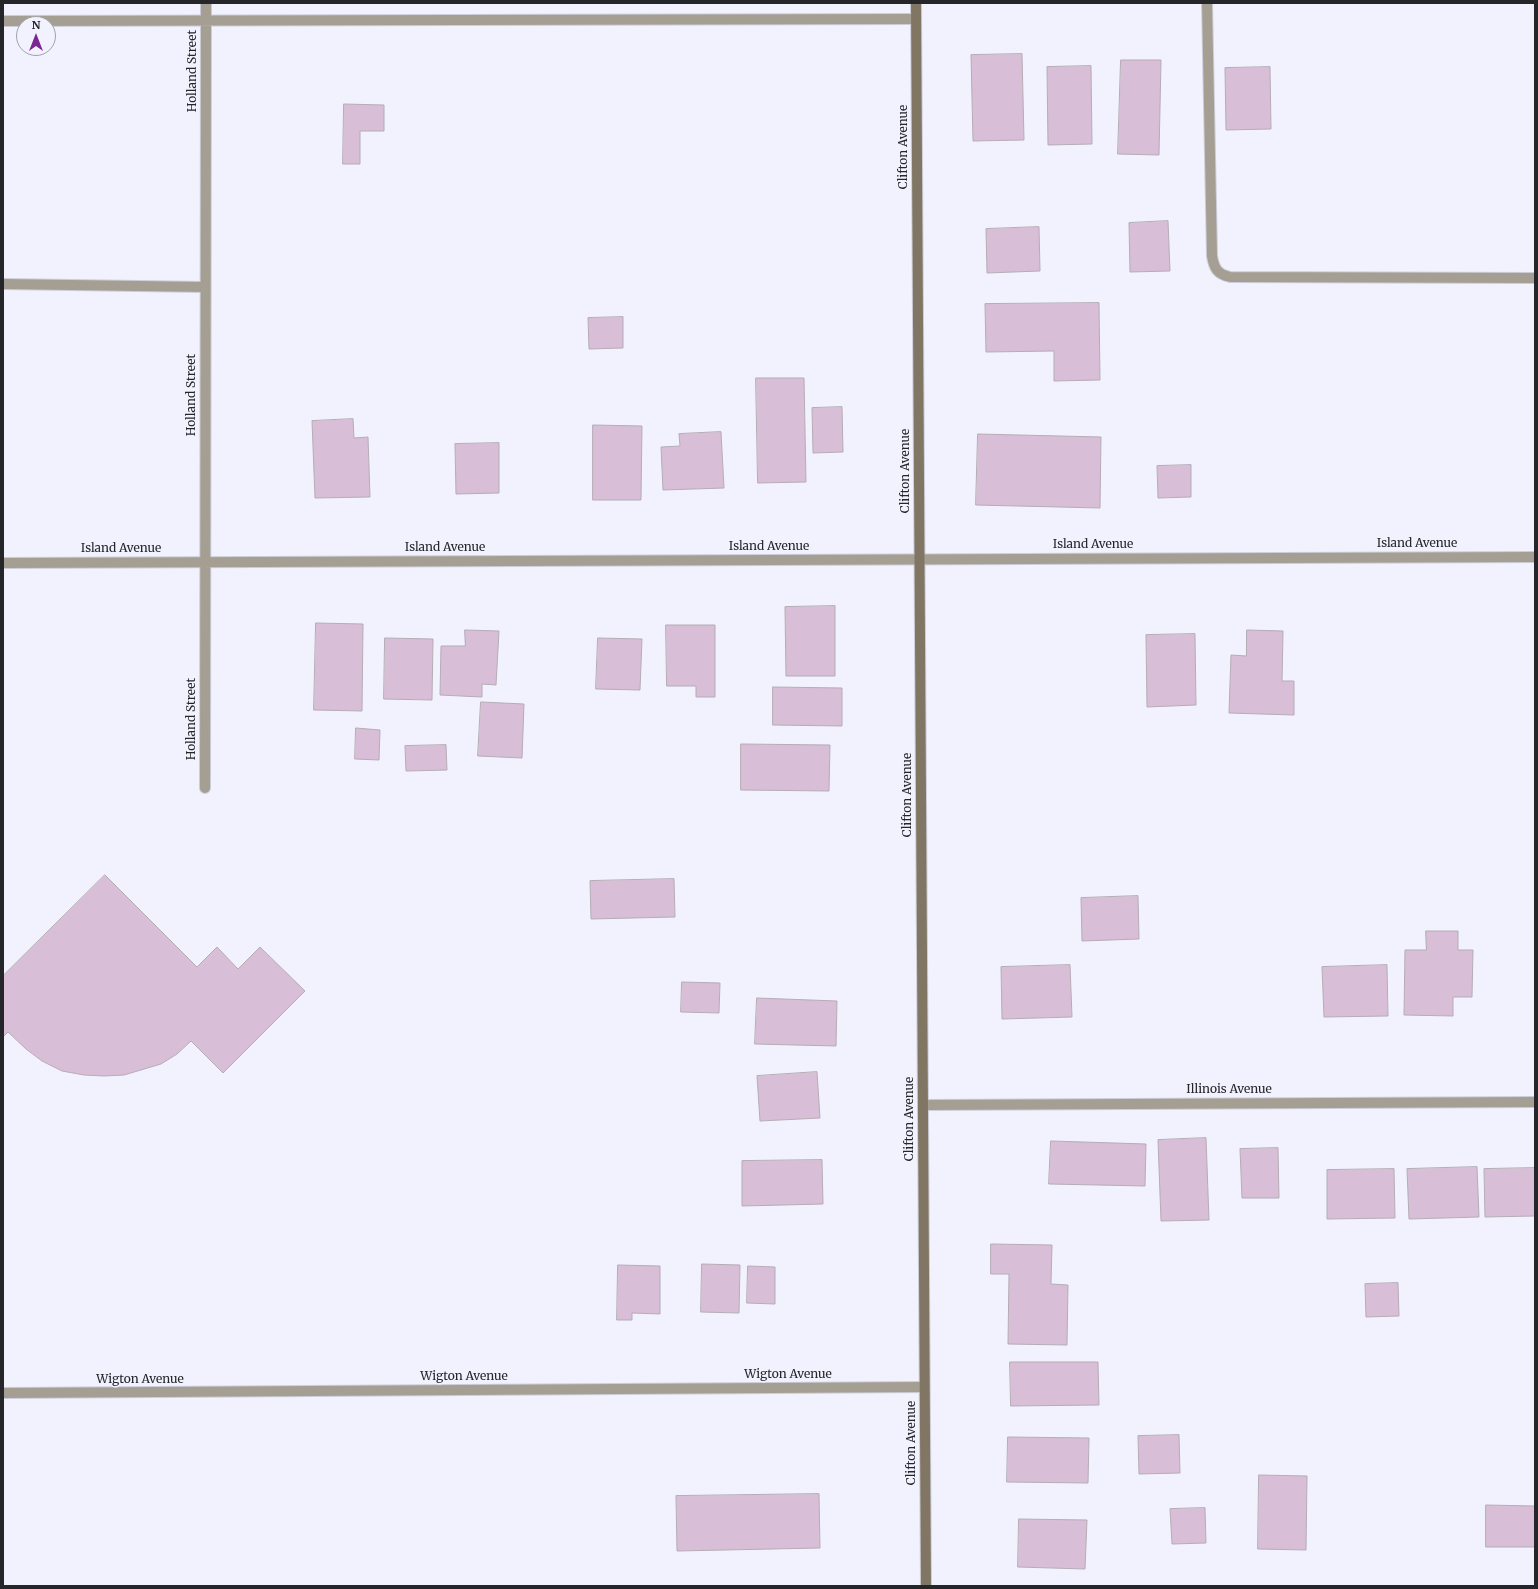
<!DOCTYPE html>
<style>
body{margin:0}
#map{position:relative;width:1538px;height:1589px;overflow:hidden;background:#f1f2fe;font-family:Merriweather,serif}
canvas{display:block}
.frame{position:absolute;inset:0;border:4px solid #25262a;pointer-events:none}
.north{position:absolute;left:16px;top:16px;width:40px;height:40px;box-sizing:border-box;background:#f1f2fe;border:1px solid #9fa0a9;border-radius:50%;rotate:0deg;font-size:11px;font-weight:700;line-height:16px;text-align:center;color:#25262a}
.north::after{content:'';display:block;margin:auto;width:14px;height:18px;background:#7c2695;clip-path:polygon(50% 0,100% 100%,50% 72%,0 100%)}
</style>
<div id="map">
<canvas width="1538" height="1589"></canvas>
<div class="frame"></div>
<div class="north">N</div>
</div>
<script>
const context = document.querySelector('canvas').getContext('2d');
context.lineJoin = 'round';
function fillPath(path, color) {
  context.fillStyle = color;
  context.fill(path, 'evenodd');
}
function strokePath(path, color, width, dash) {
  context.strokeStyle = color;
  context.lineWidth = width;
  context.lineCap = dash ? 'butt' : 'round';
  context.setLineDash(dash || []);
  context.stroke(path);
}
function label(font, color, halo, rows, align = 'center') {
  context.font = font + ' Merriweather,serif';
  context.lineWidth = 3;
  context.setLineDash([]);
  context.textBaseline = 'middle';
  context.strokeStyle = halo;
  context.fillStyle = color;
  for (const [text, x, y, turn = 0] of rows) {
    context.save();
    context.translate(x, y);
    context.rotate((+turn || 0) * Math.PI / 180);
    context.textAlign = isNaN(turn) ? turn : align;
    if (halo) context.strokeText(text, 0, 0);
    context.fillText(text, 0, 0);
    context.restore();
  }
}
const building = new Path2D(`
 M1022 54 1024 140 973 141 971 55Z
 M1121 60H1161L1159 155 1118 154Z
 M1091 66 1092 144 1048 145 1047 67Z
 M1270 67 1271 129 1226 130 1225 68Z
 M344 104 384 105V131H360V164H343Z
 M1168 221 1170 271 1130 272 1129 223Z
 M1039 227 1040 271 987 273 986 229Z
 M1099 303 1100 380 1054 381V351L986 352 985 304Z
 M623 317V348L589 349 588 318Z
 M756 378H804L806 482 758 483Z
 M842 407 843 452 813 453 812 408Z
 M353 419 354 438 368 437 370 497 315 498 312 421Z
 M593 425 642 426 641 500H593Z
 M721 432 724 488 663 490 661 447 680 446 679 434Z
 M978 434 1101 437 1100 508 976 505Z
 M499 443V493L456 494 455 444Z
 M1191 465V497L1158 498 1157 466Z
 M835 606V676H786L785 607Z
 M316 623 363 624 362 711 314 710Z
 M666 625H715V697H696V686H667Z
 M465 630 499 631 496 685 482 684V697L440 695 441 646H465Z
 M1247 630 1283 631 1282 681H1294V715L1229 713 1231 655 1246 656Z
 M1195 634 1196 705 1147 707 1146 635Z
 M385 638 433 639 432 700 384 699Z
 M598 638 642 639 640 690 596 689Z
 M773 687 842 688V726L773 725Z
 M481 702 524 704 522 758 478 756Z
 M356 728 380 730 379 760 355 759Z
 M741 744 830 745 829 791 741 790Z
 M446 745 447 770 406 771 405 746Z
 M105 875 197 967 217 947 238 969 260 947 305 991 223 1073 191 1041 177 1054 161 1064 124 1075 104 1076 84 1075 62 1071 42 1061 26 1049 8 1032 3 1037V976Z
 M674 879 675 917 591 919 590 881Z
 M1138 896 1139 939 1082 941 1081 898Z
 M1426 931H1458V950H1473L1472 997H1453V1016L1404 1015 1405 950H1426Z
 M1070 965 1072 1017 1002 1019 1001 967Z
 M1387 965 1388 1016 1324 1017 1322 967Z
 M682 982 720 983 719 1013 681 1012Z
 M757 998 837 1001 836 1046 755 1044Z
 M817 1072 820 1118 760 1121 757 1076Z
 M1206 1138 1209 1220 1161 1221 1158 1140Z
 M1051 1141 1146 1144 1145 1186 1049 1184Z
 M1278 1148 1279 1198H1242L1240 1149Z
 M822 1160 823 1204 742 1206V1161Z
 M1477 1167 1479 1217 1409 1219 1407 1169Z
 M1535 1168V1216L1485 1217 1484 1169Z
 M1394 1169 1395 1218 1327 1219V1170Z
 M991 1244 1052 1245 1051 1284 1068 1285 1067 1345 1008 1344 1009 1274H991Z
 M702 1264 740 1265 739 1313 701 1312Z
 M618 1265 660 1266V1314L632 1313V1320H617Z
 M748 1266 775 1267V1304L747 1303Z
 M1398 1283 1399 1316 1366 1317 1365 1284Z
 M1010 1362H1098L1099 1405 1011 1406Z
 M1179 1435 1180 1473 1139 1474 1138 1436Z
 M1008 1437 1089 1438 1088 1483 1007 1482Z
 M1259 1475 1307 1476 1306 1550 1258 1549Z
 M819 1494 820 1548 677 1551 676 1496Z
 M1486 1505 1535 1506V1547H1486Z
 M1205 1508 1206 1543 1172 1544 1170 1509Z
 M1019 1519 1087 1520 1085 1569 1018 1567Z`);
const lane = new Path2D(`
 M1207 3 1212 256C1214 268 1217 274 1230 277L1535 278
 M3 284 205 287`);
const street = new Path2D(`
 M3 21 916 19
 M3 563 1535 557
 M205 788 206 3
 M923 1105 1535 1102
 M3 1393 924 1387`);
const secondary = new Path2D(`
 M916 3 926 1586`);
const streetNames = [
 ["Holland Street",193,71,-90],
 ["Clifton Avenue",904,147,-90],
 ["Holland Street",192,395,-90],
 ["Clifton Avenue",906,471,-90],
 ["Island Avenue",1417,544],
 ["Island Avenue",1093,545],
 ["Island Avenue",769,547],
 ["Island Avenue",445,548],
 ["Island Avenue",121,549],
 ["Holland Street",192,719,-90],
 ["Clifton Avenue",908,795,-90],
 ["Illinois Avenue",1229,1090],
 ["Clifton Avenue",910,1119,-90],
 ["Wigton Avenue",788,1375],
 ["Wigton Avenue",464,1377],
 ["Wigton Avenue",140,1380],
 ["Clifton Avenue",912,1443,-90]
];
fillPath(building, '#d8bed7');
strokePath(building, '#b5acb5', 1);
strokePath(lane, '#cccdd8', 12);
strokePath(street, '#cccdd8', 12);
strokePath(secondary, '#cccdd8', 12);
strokePath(lane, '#a59e92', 10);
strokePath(street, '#a59e92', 10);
strokePath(secondary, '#807663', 10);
label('12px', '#25262a', '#f1f2fe', streetNames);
</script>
